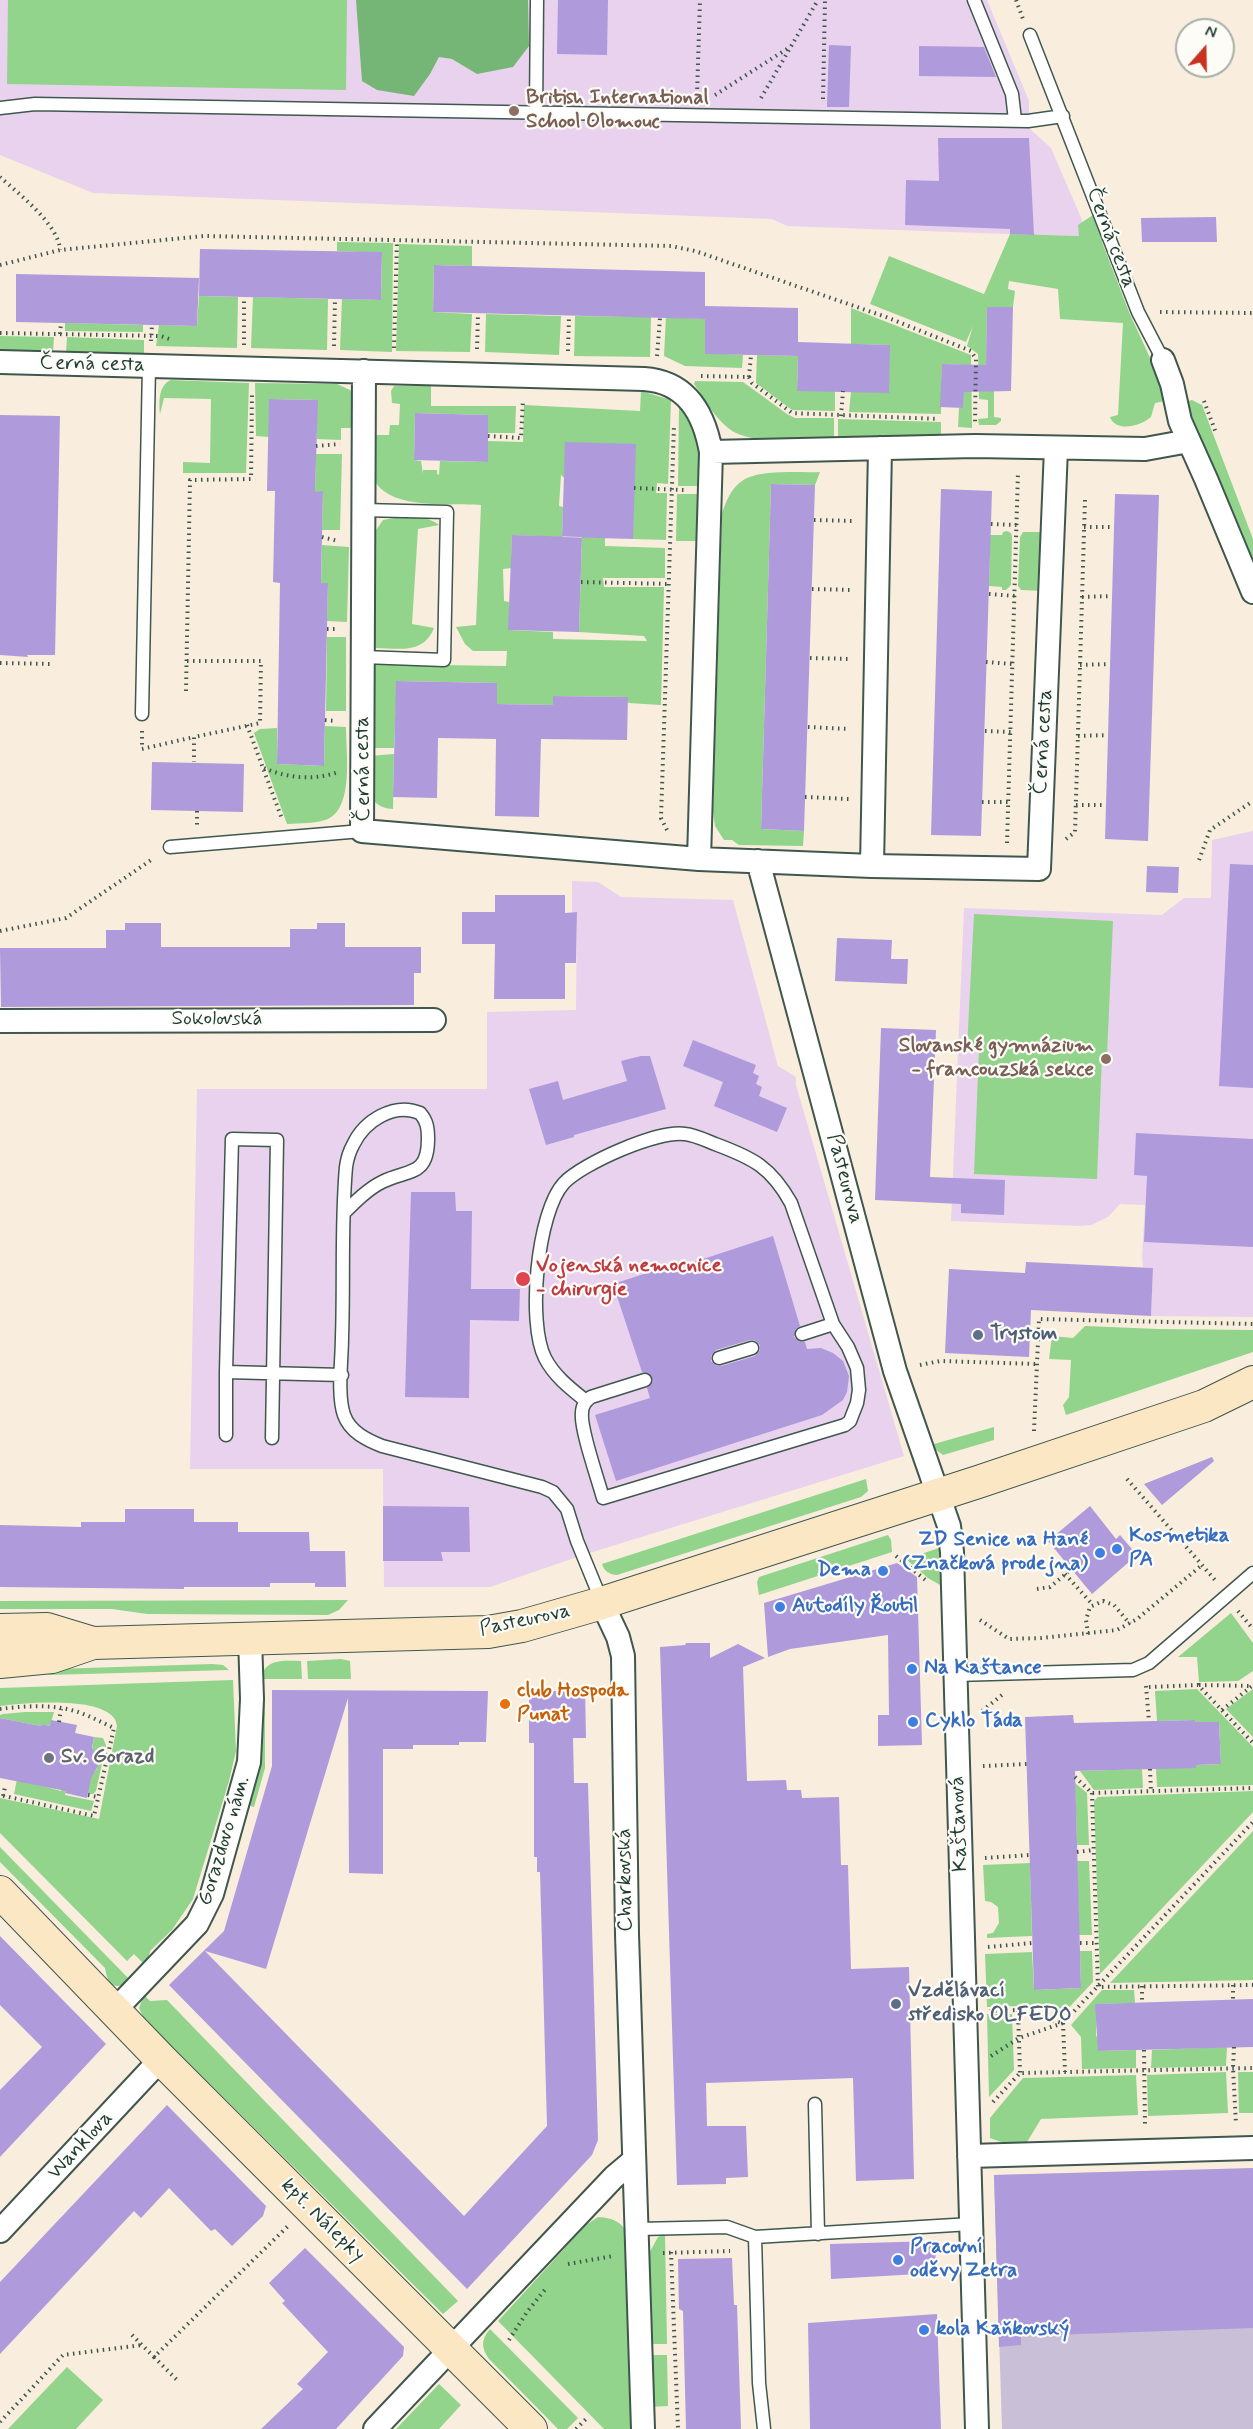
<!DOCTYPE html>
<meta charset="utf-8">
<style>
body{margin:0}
#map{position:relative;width:1253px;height:2429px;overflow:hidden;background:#f9eddd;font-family:Mynerve,sans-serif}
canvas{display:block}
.north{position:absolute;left:1175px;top:18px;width:60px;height:60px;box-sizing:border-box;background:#fdfcf7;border:2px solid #a4b0a9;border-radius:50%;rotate:20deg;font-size:16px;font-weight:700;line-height:24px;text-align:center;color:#1f3d34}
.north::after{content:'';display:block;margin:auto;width:21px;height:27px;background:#c8321e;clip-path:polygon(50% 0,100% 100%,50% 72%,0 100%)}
</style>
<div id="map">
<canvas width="1253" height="2429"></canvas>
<div class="north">N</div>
</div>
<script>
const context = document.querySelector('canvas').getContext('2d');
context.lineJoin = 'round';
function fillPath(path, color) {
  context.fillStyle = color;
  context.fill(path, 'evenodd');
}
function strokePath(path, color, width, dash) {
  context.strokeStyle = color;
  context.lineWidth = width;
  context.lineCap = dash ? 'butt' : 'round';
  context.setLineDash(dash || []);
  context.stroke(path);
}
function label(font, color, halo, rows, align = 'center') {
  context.font = font + ' Mynerve,sans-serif';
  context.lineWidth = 4.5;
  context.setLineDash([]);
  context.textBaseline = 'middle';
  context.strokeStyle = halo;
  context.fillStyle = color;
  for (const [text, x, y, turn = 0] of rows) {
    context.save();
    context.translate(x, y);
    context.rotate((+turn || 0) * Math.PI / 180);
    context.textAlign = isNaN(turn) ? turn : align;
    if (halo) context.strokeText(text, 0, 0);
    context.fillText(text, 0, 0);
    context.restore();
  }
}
const built = new Path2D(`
 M0 0H987L1029 101V128L1051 148 1085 227 1082 236 1034 235 787 226 772 219 93 193 0 155Z
 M1253 831V1317L1151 1316 1153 1268 1143 1267 1142 1257 1145 1205 1120 1204 1108 1217 1091 1225 1081 1226 951 1221 964 908 1162 915 1184 898H1211L1212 840Z
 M572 881 598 882 621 897 733 900 778 1066 796 1077V1085L904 1456 583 1555 490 1587H384L383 1469H190L197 1089H487V1012L576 1010 577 913 572 912Z`);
const industrial = new Path2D(`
 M1253 2169V2429H1002L994 2175Z`);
const green = new Path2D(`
 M8 0H347L346 90 7 84Z
 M1093 215 1098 229 1102 232V242L1129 312 1162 384 1165 401 1155 403 1151 417C1141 426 1116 433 1110 417L1118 415 1123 323 1060 319 1058 289 1009 281 1008 289 1015 291 1013 307H987L986 391H994V417L1001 418V421L996 425H979L978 419 988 418V400L979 399 978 354 967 346 973 326 966 342 870 304 889 256 984 294 1010 234 1079 236 1078 225Z
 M337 242 393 243 392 352 340 350 342 299 381 300 382 253 337 251Z
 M399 244 472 246V266L434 265 433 312 472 314 470 352 396 351Z
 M199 296 238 297 237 348 156 346 159 325 197 326Z
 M253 297 328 299 327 350 251 348Z
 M851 308 971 355 972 428 958 427 959 408H963L964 365 942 364 941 414 849 412 851 392 890 345 851 344Z
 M486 314 561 316 559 355 485 352Z
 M575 316 651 317 650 357 574 356Z
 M666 317 705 319V353L743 355 742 368 685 366 664 356Z
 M65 323 143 325V332L65 331Z
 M0 336 54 337 53 352 0 351Z
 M67 337 144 340V355L66 353Z
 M757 355 798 356 797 390 835 391V411L792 410 756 383Z
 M171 380 249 383 246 473H183V462L210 463 211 399 164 398 160 414C159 403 158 385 171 380Z
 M695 381 743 382 787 414 795 418H834V437C807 438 760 445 736 433 718 424 705 400 694 384Z
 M255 383 337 384 350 390 354 396 355 428H341V440L317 439V400L270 399 269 437 256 436Z
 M394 386H431V406H516L515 433H488V415L415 413 414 460 421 461 423 474V470H437V474L439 475 440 461 487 462 488 441 523 442 524 405 640 411 641 391 671 400 668 484 657 483 656 493H667L666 540 633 539 561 475 559 506 563 507 562 537 512 535 511 568 503 569 504 601 509 602V630L553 632V639L647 641 644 636 579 632 582 537 605 538V546L665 548V578H603L604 587H664L661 705 628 703 627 697 554 696 553 705 497 704V683L397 681 394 748H369L374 664 506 666 507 651H473L465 644 456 627 476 625 481 505C451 503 386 511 373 477 369 466 372 447 372 435H389L390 425H399L400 404 392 403 391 391Z
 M1192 400 1202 405 1253 539V583L1185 402Z
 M679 407C701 430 699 457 699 486H678Z
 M838 419 941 422V436L838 437Z
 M316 454H342L340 530H322L323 492H315Z
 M820 472 815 485 771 484 761 829 804 831 803 846 739 845 732 840H724L715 826 713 812 722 513C726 502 731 488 742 481 759 469 799 473 820 472Z
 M677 494H698L696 541H676Z
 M394 518C409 518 427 515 439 525L418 529 412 624 434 628C423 655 399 648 375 648L372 644 374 533 383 520Z
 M1007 531 1011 533 1012 537 1011 585 1006 590H1002V587L989 586 990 535H1002L1003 532Z
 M1023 532H1045L1044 591 1021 590 1018 586 1020 537Z
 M322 545 349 547 347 622 327 621 328 584 321 583Z
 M327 637H346V711H326Z
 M325 726 346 727C346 752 354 807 328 819 316 824 300 823 287 824L254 733 260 729 277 728V764L324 766Z
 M394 754 393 809C363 808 369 778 369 756Z
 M974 914 1113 921 1107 1055 1102 1056 1097 1179 974 1174 979 1050 967 1048Z
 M1085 1326 1158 1329 1253 1330V1352L1066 1415 1063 1405 1069 1397 1071 1360 1049 1359 1052 1336 1073 1338Z
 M994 1427V1440L943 1455 936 1450 934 1444Z
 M866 1479 868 1491 861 1497 617 1575C610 1575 604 1571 602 1564Z
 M888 1535 891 1540 892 1552 759 1595 757 1582 759 1577Z
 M939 1548 940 1585 928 1578 906 1559Z
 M348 1600 339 1610 328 1615 147 1614 112 1609H0V1601Z
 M1231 1613 1253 1643V1671L1238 1681 1199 1682 1197 1657H1178Z
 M341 1659 350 1661 351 1679H308L307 1661Z
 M301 1661 302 1679H260C266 1658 283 1661 301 1661Z
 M212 1664 223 1665 229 1670 48 1675 54 1669Z
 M233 1680 236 1751 229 1781 193 1899 172 1930 150 1951 147 1967 134 1954 127 1961 0 1833V1798L99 1819 117 1726C116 1723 116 1720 114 1718 97 1696 25 1703 0 1706V1688Z
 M1197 1689 1253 1747V1785L1157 1787 1156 1769 1195 1763 1199 1765 1221 1764 1219 1722H1197L1195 1725 1194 1720 1157 1721 1155 1691Z
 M1253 1689V1737L1226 1709Z
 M259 1697H265V1768L254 1807 247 1805Z
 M25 1712H54L50 1726 42 1724 41 1726 0 1718V1715L3 1714Z
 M94 1737 103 1738 106 1745 96 1791 93 1794H88L86 1778C99 1772 103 1760 92 1750Z
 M1142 1769 1143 1788 1094 1790 1080 1771Z
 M17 1779 61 1791 62 1788 66 1789 65 1795 94 1801 91 1811 14 1794Z
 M1075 1783 1087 1793 1089 1845H1077Z
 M1253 1791V1812L1100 1974 1094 1801 1098 1797Z
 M1253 1831V1980L1110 1983Z
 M0 1847 131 1981C114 1991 108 1986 105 1968L0 1862Z
 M1077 1861H1089L1092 1935H1079Z
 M1030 1863 1032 1936 987 1938V1934L993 1933 999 1923 998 1907 991 1902 985 1901 983 1865Z
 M1080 1951H1092L1093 1982 1061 2016 1049 2005 987 2007 985 1954 1032 1952 1034 1990 1081 1988Z
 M1102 1990H1134L1135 2003 1097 2004 1096 2036 1098 2037 1099 2051 1136 2050V2068L1082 2069 1081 2037 1071 2025Z
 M144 1995 150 2001 167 2000 458 2301 443 2314 144 2019 139 2008Z
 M987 2014H1012L1014 2070 989 2097Z
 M1227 2047 1226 2066 1151 2068 1152 2050Z
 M1226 2072 1228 2113 1148 2116 1147 2075Z
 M1238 2072H1253V2113H1239Z
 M1136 2075 1138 2115 1041 2119 1027 2142 1004 2143 990 2138V2118L1023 2078Z
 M598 2217C614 2218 622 2222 630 2237L634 2429H604L498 2321 586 2225Z
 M665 2234 667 2344H649L647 2257 658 2237Z
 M490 2329 578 2418 567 2429H558L489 2359C481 2348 481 2339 490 2329Z
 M649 2355H667L668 2406 650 2407Z
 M67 2367 103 2400 76 2429H8Z
 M439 2384 461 2405 439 2429H396Z`);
const forest = new Path2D(`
 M356 0H528L529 46 513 67 477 74 452 59 439 57 430 74 414 96 377 90 362 81Z`);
const building = new Path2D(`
 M558 0H608L607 55 557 54Z
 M829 45 851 46 849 107H827Z
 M919 46 984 47 996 77 919 76Z
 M938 138H1029L1034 235 1010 234V229L905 225 906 180 939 181Z
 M1216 217 1217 242H1142L1141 218Z
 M200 249 382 252 381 300 199 296Z
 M434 265 705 272V306L798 308V345V342L890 345 889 393 797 391 798 356 705 354V319L433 312Z
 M16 274 199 278 197 326 16 322Z
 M987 307H1013L1011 391 964 392 963 408 940 407 942 364 986 365Z
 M269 399 318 400 315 492 323 491 321 583H328L324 766 277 764 280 583 273 582 275 491H267Z
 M415 413 488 415V462L414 460Z
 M0 415 60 416 55 655H27L28 657 0 655Z
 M565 442 636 444 633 539 562 537Z
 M771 484 815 485 804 831 761 829Z
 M941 489 992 491 981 836 931 835Z
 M1115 494 1159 495 1148 841 1105 839Z
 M512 535 582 537 579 632 508 630Z
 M396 681 497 683V704L553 705V696L628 697 627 740 541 739 539 817 495 816 496 739 438 738 437 798 393 797Z
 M152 762 244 764 243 812 151 810Z
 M1230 864 1253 865V1088L1219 1086Z
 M1147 866 1179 867 1178 893 1146 892Z
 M495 895H565V913L577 912 576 963H565V999H494L495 944H462V912H495Z
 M125 923H161V947H290V929H317V923H345V947H421V973H414V1005L1 1007 0 948H106V930H125Z
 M837 938 892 940 891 959H908L907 984 835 981Z
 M881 1028 936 1030 930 1177 1005 1180 1004 1215 961 1213V1204L875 1200Z
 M693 1040 756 1065 753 1073 759 1076 756 1084 762 1087 759 1096 787 1108 777 1132 714 1106 723 1082 683 1066Z
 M641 1056H650L666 1109 574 1135V1137L546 1145 529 1089 558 1081 563 1100 627 1081 621 1061Z
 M1136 1133 1253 1139V1247L1144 1242 1147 1176 1134 1175Z
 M411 1192H455L456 1211H472L471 1289H520L519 1321 470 1320 469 1398 405 1397Z
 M773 1236 800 1326 796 1329 794 1337 800 1342H805L807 1349 821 1348 833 1353 843 1361 849 1376 847 1392 843 1400 822 1415 616 1481 595 1415 650 1398 647 1388 653 1381 650 1374 642 1372 613 1284 687 1260 688 1264ZM750 1340H754L760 1345V1350L755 1356 721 1366H717L711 1361V1356L716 1350Z
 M1026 1262 1153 1268 1151 1316 1031 1310 1029 1357 945 1353 949 1269 1025 1273Z
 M1212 1457 1214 1461 1162 1505 1144 1484Z
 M383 1506 469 1507 470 1552H441L443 1561H383Z
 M1090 1506 1116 1539 1120 1535 1137 1555 1092 1594 1048 1541Z
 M125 1509H194V1522H238V1532H309L310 1551H345L346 1587H315V1583H270V1587H184V1589L0 1587V1525L81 1527V1522H125Z
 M897 1563 917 1577 922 1745 878 1746V1715H889L888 1635 790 1649 768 1657 764 1603Z
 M686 1643H710V1658L738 1644 765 1658 743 1667 747 1781 786 1780 787 1790H801L802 1798 839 1797 841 1865H848L851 1969 909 1967 914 2179 856 2181 853 2078 706 2083 707 2126H746L748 2177 726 2178V2184L677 2185 660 1647 685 1645Z
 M272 1690 488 1691 486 1742H459V1745H413V1749H383V1874L349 1873 348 1698 266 1969 205 1951 464 2216 547 2126 540 1872H537V1857H534V1743H529V1691H585L586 1738H573L574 1783H588L598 2140 592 2155 467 2289 169 1985 224 1931 272 1766Z
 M1073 1715 1074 1723 1195 1720V1722H1219L1221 1764 1196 1765V1768L1075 1771 1081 1988 1034 1990 1025 1717Z
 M0 1718 41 1726 42 1724 50 1726 51 1720 77 1725 75 1733 94 1737 92 1748 98 1759V1766L91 1778 87 1798 65 1793 66 1791 0 1778Z
 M0 1936 106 2044 0 2157V2090L42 2047 0 2005Z
 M1253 1999V2047L1098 2051 1095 2004Z
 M167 2105 266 2206 263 2216 232 2246 215 2229 211 2231 169 2188 141 2218 134 2211 0 2354V2282Z
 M1253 2168V2328L1021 2336V2345L999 2347 994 2175Z
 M935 2241 936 2273 831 2279 830 2244Z
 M305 2248 404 2347 403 2356 336 2429H261L303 2389 297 2384 328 2352 282 2303 285 2301 269 2283Z
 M732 2258 734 2305H737L741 2429H686L683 2311 679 2309 678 2259Z
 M937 2314 941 2429H810L808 2323Z`);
const path = new Path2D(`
 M1016 0 1023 19
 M697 95 700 0
 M715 95 790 47
 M761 98 818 0
 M823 99 825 0
 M0 177C18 193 59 225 60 250
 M0 265 60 250 204 236 671 246 695 251 886 317 971 351 976 359 975 422
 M1160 312 1253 313
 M0 333 161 336 172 340
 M60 334 61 323
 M151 341 152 325
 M244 345V297
 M334 346 335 299
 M394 348 397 241
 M477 349 478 314
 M568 351 569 316
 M657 356 660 318
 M701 376 749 377 752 383 792 413 938 419
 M749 377 751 355
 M1204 401 1216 433
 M841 416 843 391
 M488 436 521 438 523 400
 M316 446 340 444
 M634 488 685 490
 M814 520 855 521
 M991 524 1017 525
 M1084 527H1114
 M322 537 338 541
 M581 582 670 584
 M812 589 853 590
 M989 594 1015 596
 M1082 597 1112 596
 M327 629H338
 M810 658 851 659
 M187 661H261L260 723 194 737V762
 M986 662 1012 664
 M0 663 52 664
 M1080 665 1110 664
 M186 691 190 480 251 479 252 392
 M325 720 336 721
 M247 725 282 819
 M808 727 849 729
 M142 731V749L194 737
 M985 731 1011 732
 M1078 736 1108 735
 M264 768C287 778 313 781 338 772
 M805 797 849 799
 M982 802H1008
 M1076 805H1105
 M197 811V825
 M667 830 661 818 674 425
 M1066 839 1075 832 1085 499
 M1007 843 1018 472
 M1199 860 1210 830 1253 801
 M0 931 66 918 154 858
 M920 1365 940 1361 1037 1364
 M1034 1431 1039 1319 1253 1324
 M1127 1479 1215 1580
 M896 1556 928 1582
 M1065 1574 1093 1605
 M1037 1589 1050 1587 1068 1572
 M1238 1611 1253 1629
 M980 1620 1009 1639 1041 1638 1117 1630 1137 1619 1202 1565
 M1088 1634 1086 1620 1090 1607 1103 1601 1114 1605 1130 1624
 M1199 1685 1252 1686
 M1146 1686 1149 1721
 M1149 1687 1198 1685 1253 1743
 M0 1709C24 1706 51 1704 75 1711 88 1715 101 1722 114 1728L94 1816 0 1795
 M1222 1710 1252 1686
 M982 1711 1002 1695
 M59 1722 61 1709
 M983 1766 1027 1764
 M1150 1769 1151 1791
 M1075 1777 1092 1793 1253 1788
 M1092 1793 1098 1987 1253 1985
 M88 1795 98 1797
 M3 1796 5 1787
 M1077 1852 1094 1850
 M985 1858 1030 1855
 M1080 1943H1096
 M988 1947 1032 1943
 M1233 1985V1999
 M1142 1986V2002
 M1018 2010 1062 2023
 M989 2011 1018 2010 1020 2073
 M1063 2023 1065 2072
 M1234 2047 1233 2068 1236 2124
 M1144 2050 1145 2127
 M991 2056 1019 2038 1063 2023 1253 1822
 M993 2102 1020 2073 1253 2068
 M671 2252 678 2429
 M663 2253 730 2251
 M568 2264 613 2256
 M132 2335 154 2357 288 2226
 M509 2340 527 2312 547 2287
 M154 2357 177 2380
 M0 2422 63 2355 142 2345
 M576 2429 586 2419`);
const lane = new Path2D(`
 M974 0 1012 94 1015 120
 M1030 35 1138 312 1163 360
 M0 108 35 104 1028 121 1063 116
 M536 113 537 0
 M362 510 447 512 444 660 363 657
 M142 714 149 366
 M170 847 362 831
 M345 1212C356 1201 368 1189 382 1182 408 1169 428 1177 428 1139 428 1128 427 1121 420 1113 394 1102 364 1121 353 1145 349 1152 347 1160 346 1167 341 1223 344 1281 342 1337 342 1359 337 1395 344 1415 350 1432 367 1440 382 1446L542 1487 553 1492 567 1509 577 1541 602 1602
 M802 1334 833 1324
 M719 1358 752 1348
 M586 1401C571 1389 554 1376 545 1358 527 1323 537 1212 564 1183 583 1163 658 1130 685 1134 695 1135 705 1140 715 1144 753 1158 771 1167 791 1203L833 1324 848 1347 857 1368 859 1390 857 1403 850 1421 845 1425 603 1498C598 1479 580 1429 582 1413 582 1405 586 1401 591 1397L645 1380
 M226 1435V1372
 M272 1438 277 1140 232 1139 226 1372C265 1373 303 1374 342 1375
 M955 1675 1133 1670 1149 1663 1253 1573
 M815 2104 818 2234
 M638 2229 727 2227 755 2237 759 2383 764 2429
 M755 2237 971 2224`);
const street = new Path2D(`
 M1163 360 1172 384 1180 421 1206 479 1253 592
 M0 362 644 379C687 382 704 413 711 452L699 859
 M364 371 362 831 699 859 872 866 1039 869 1056 448
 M711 452 975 446 1145 449 1189 441
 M758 861 895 1371 949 1526 952 1552 977 2429
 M872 866 880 448
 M0 1021 434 1020
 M602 1603 618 1637 623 1656 627 1934 643 2429
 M115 2010 197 1924 212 1894 249 1762 252 1699 250 1638
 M969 2156 1253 2148
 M0 2231 161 2059
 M375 2429 614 2177 633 2161`);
const secondary = new Path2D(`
 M0 1630 47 1629 93 1643
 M0 1662 52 1657 93 1643 488 1632 522 1626 602 1603 978 1482 1204 1406 1253 1382
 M0 1892 161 2059 531 2429`);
const markers = [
 [514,111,6,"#8d6e63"],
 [1106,1059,6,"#8d6e63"],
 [523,1279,8,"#e0444e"],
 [978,1335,6,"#5c6f8a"],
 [1117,1549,6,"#3f7fe0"],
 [1100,1553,6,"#3f7fe0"],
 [883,1571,6,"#3f7fe0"],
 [780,1607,6,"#3f7fe0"],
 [912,1669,6,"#3f7fe0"],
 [505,1704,6,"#e8710a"],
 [913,1722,6,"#3f7fe0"],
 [49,1758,6,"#6b7280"],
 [896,2004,6,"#5c6f8a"],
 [898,2260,6,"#3f7fe0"],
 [924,2330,6,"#3f7fe0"]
];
const educationNames = [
 ["British International",526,99],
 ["School Olomouc",526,123],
 ["Slovanské gymnázium",1094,1047,"right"],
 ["- francouzská sekce",1094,1071,"right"]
];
const streetNames = [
 ["Černá cesta",1110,238,69],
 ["Černá cesta",92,365,1],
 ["Černá cesta",1044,742,-87],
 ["Černá cesta",364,769,-91],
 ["Sokolovská",217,1020],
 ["Pasteurova",844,1179,75],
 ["Pasteurova",525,1621,-12],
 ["Kaštanová",960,1824,-92],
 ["Gorazdovo nám.",225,1841,-73],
 ["Charkovská",626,1880,-91],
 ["Wanklova",81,2146,-47],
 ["kpt. Nálepky",322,2221,45]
];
const healthNames = [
 ["Vojenská nemocnice",536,1267],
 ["- chirurgie",536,1291]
];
const serviceNames = [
 ["Trystom",990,1335],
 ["Vzdělávací",908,1992],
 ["středisko OLFEDO",908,2016]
];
const shopNames = [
 ["Kosmetika",1129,1537],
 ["PA",1129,1561],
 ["ZD Senice na Hané",1088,1541,"right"],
 ["(Značková prodejna)",1088,1565,"right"],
 ["Dema",871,1571,"right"],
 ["Autodíly Řoutil",792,1607],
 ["Na Kaštance",924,1669],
 ["Cyklo Táda",925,1722],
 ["Pracovní",910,2248],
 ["oděvy Zetra",910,2272],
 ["kola Kaňkovský",936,2330]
];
const foodNames = [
 ["club Hospoda",517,1692],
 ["Punat",517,1716]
];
const worshipNames = [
 ["Sv. Gorazd",61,1758]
];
fillPath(built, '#e8d2ee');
fillPath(industrial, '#c9bfd7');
fillPath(green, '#92d48b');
fillPath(forest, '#75b677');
fillPath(building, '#af9adb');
strokePath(lane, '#40574d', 15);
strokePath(street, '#40574d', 26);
strokePath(secondary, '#40574d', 34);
strokePath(path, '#40574d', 4, [1.5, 4.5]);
strokePath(lane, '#fff', 12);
strokePath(street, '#fff', 22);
strokePath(secondary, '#fbe7c3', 32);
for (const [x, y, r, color] of markers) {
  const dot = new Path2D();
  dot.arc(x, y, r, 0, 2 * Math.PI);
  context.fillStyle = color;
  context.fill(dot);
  strokePath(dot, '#fdfcf7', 2);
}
label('bold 21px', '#785e54', '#fdfcf7', educationNames, 'left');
label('21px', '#1f3d34', '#fdfcf7', streetNames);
label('bold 21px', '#be3a42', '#fdfcf7', healthNames, 'left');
label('bold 21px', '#4e5e75', '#fdfcf7', serviceNames, 'left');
label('bold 21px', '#366cbe', '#fdfcf7', shopNames, 'left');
label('bold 21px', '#c56008', '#fdfcf7', foodNames, 'left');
label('bold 21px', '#5b616d', '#fdfcf7', worshipNames, 'left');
</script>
